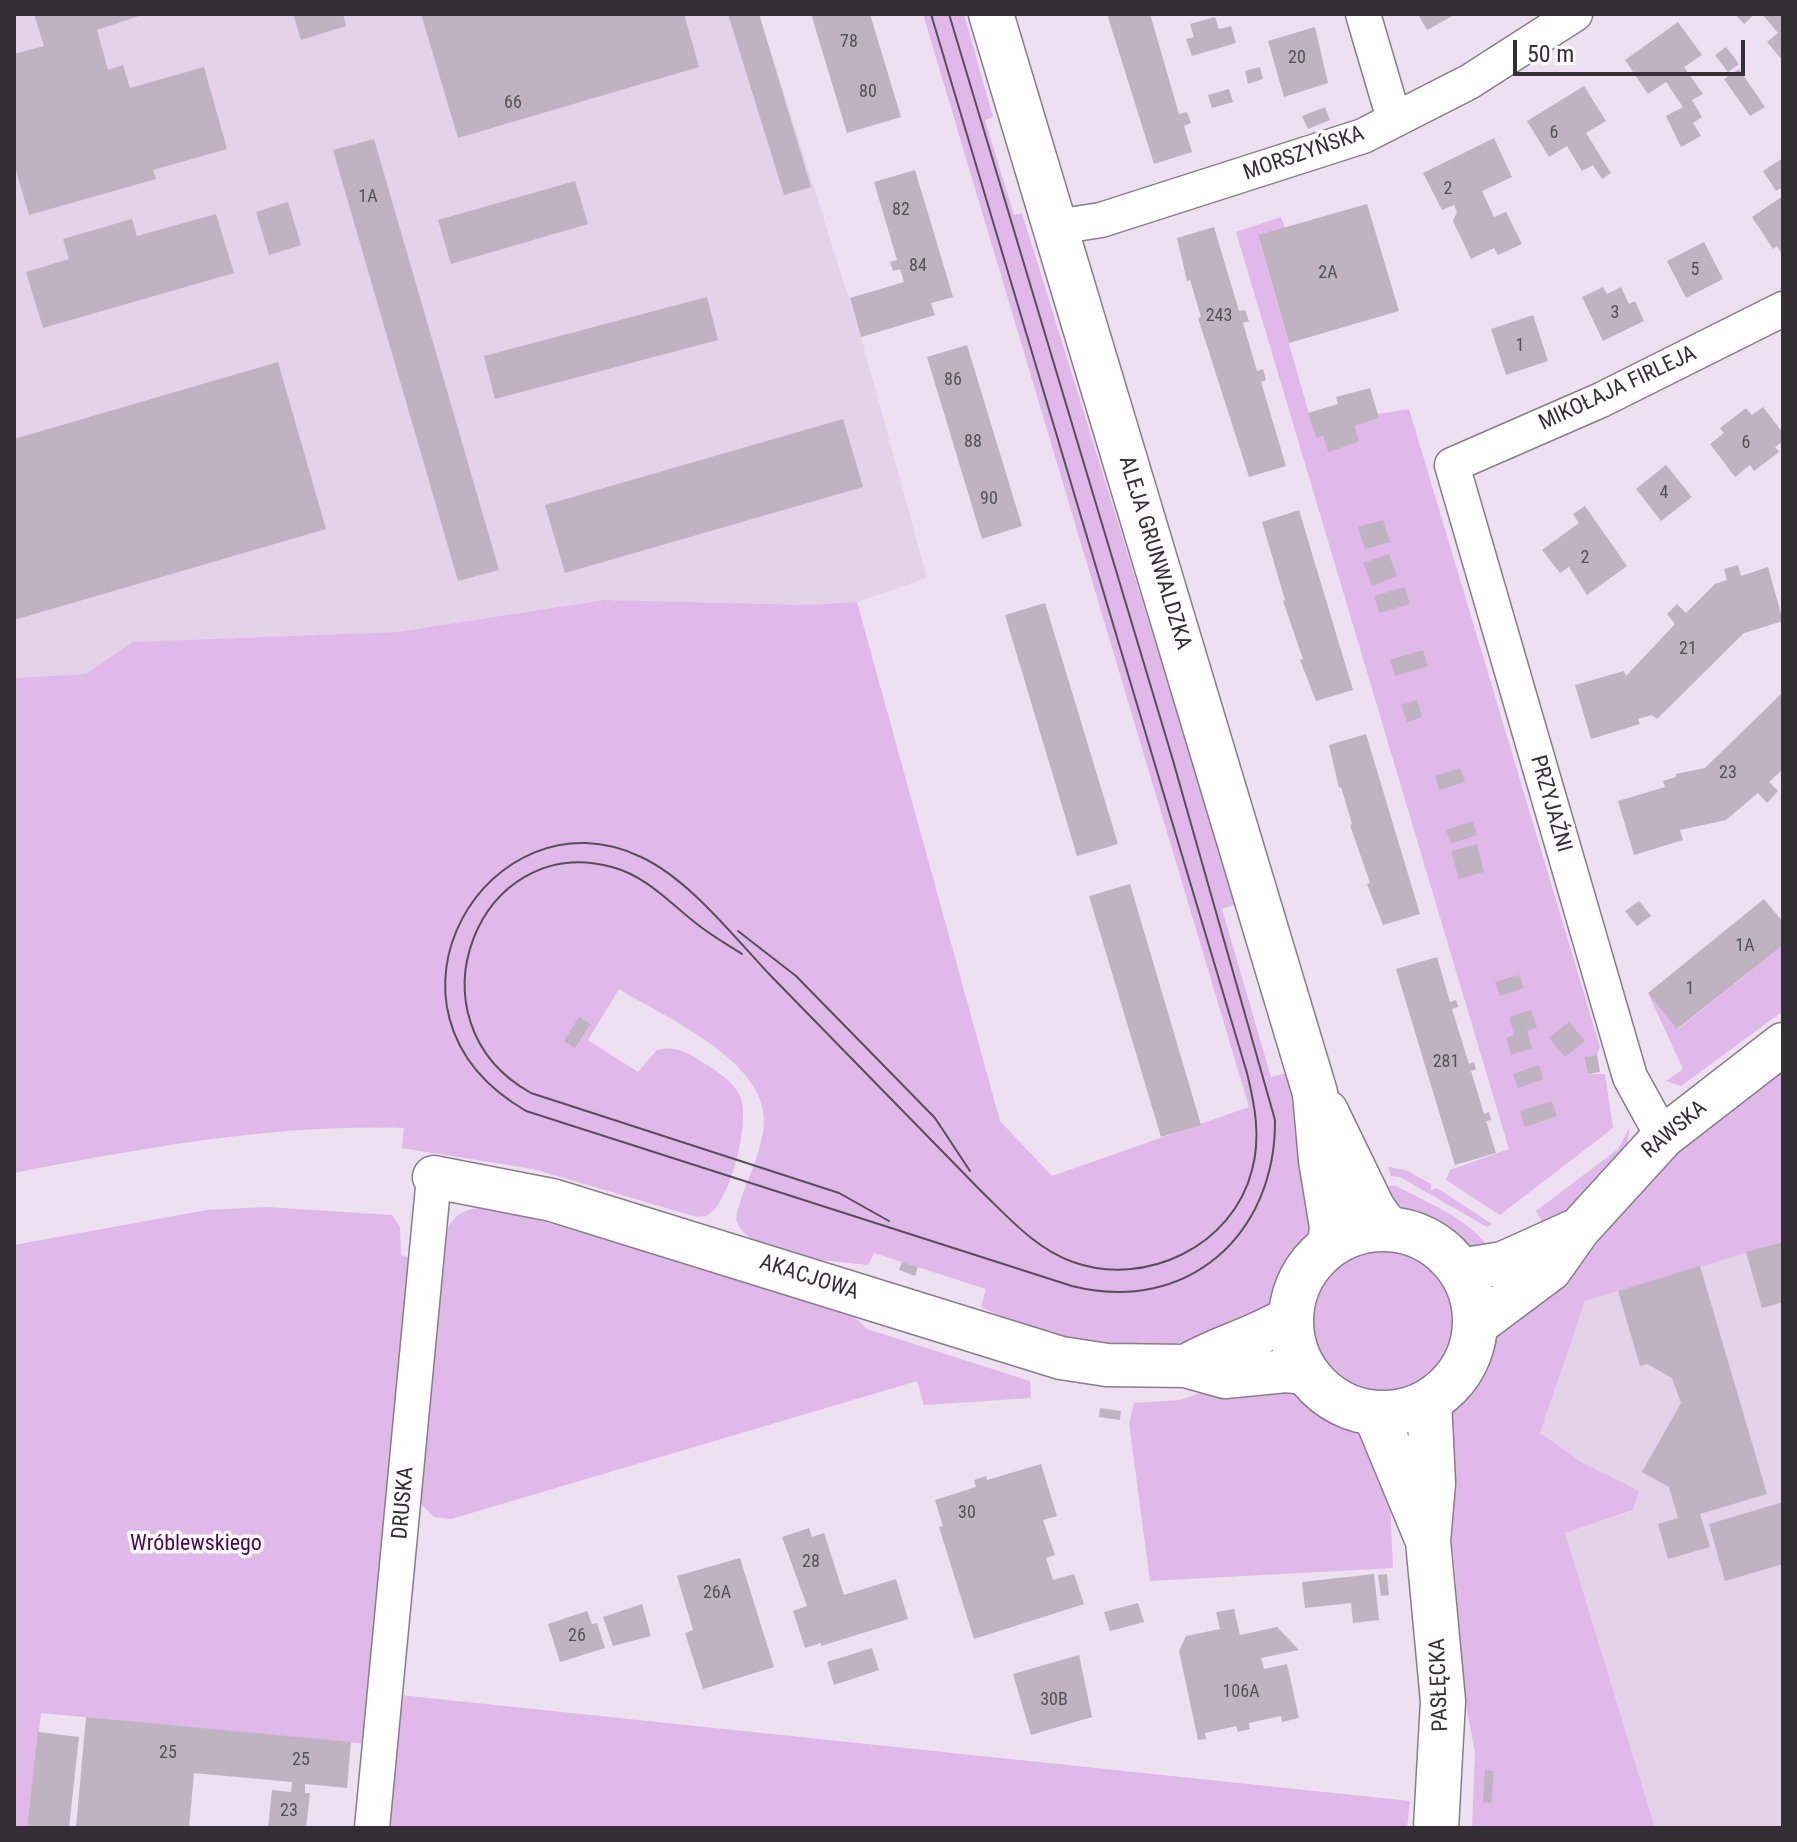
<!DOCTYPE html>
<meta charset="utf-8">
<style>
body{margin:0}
#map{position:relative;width:1797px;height:1842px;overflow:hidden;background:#ede0f0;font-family:"Roboto Condensed",sans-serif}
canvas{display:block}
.frame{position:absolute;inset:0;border:16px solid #332f35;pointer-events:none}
.scale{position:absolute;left:1513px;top:40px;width:232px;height:36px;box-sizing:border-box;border:4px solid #332f35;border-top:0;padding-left:10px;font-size:24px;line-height:28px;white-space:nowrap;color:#332f35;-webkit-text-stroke:6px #fff;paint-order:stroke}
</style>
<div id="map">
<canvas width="1797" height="1842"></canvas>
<div class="frame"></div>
<div class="scale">50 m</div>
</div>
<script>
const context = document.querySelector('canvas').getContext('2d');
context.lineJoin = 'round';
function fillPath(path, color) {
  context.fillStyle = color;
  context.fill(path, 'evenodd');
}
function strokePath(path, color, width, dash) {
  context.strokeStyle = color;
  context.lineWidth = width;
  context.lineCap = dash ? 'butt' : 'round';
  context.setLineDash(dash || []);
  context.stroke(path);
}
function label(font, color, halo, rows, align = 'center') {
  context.font = font + ' "Roboto Condensed",sans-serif';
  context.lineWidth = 7;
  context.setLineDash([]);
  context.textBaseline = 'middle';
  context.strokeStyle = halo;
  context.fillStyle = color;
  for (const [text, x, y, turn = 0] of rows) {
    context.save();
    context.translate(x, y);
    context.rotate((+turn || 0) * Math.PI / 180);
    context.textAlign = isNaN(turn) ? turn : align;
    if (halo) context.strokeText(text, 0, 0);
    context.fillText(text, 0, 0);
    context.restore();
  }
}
const built = new Path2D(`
 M14 14H759L861 337 927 578 857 602 809 605 604 600 397 632 134 642 86 674 14 678Z
 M1783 1242V1828H1655L1564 1533 1633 1511 1638 1491 1583 1463 1540 1433 1585 1301Z`);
const green = new Path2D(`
 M923 14H964L993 117 985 120 1014 215 1022 213 1208 813 1240 903 1222 909 1271 1077 1290 1072 1313 1240C1306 1250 1297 1259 1292 1270 1286 1280 1284 1295 1275 1303 1217 1352 1107 1357 1038 1333 1018 1326 1000 1315 981 1307L986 1289 874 1253 868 1265C835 1261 746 1257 736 1219 742 1186 764 1153 764 1119 763 1059 664 1017 619 989L588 1040 638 1072 657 1050C676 1045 688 1053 704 1063 718 1072 732 1080 740 1096 751 1119 730 1206 706 1216L697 1217 533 1169 402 1148 404 1128C274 1124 142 1148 14 1173V678L86 674 133 642 397 632 604 600 809 605 857 602 1000 1121 1052 1176 1249 1107Z
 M1281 217 1285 228 1258 236 1316 438 1323 436 1328 451 1359 442 1355 426 1379 418 1378 414 1409 409 1600 1047 1597 1055 1584 1058 1588 1074H1605L1613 1128 1500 1215 1446 1180 1450 1170 1509 1149 1236 232Z
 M1783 945V1011L1681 1086 1666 1081 1683 1069 1648 993 1678 1029Z
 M1783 1065V1242L1585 1301 1540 1433 1583 1463 1639 1491 1633 1510 1565 1533 1655 1828H1472L1475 1752 1465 1701 1454 1559 1439 1453 1448 1404 1477 1368 1489 1338 1659 1163Z
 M1630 1127 1627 1144 1621 1153 1564 1217 1543 1223 1536 1211 1618 1149Z
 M1388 1167 1406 1170 1431 1184V1190L1437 1188 1492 1224 1487 1227 1400 1177 1391 1176Z
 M1384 1186H1396C1430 1204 1473 1220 1493 1254L1470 1252 1439 1232 1405 1217Z
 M266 1207 392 1215 400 1227 401 1255 415 1260 368 1744 41 1713 27 1828H14V1245L207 1210Z
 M484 1208 542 1221 848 1311 867 1329 1030 1381 1031 1398 924 1405 917 1381 451 1519 434 1517 418 1501 443 1241C449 1219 461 1208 484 1208Z
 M1312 1321a71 71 0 1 1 142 0a71 71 0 1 1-142 0Z
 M1298 1387 1320 1405 1362 1429 1389 1484 1393 1568 1150 1581 1129 1423 1134 1403 1180 1400 1208 1390Z
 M400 1695 1410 1801 1407 1828H389Z`);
const building = new Path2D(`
 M34 14H145L97 30 108 70 123 65 130 88 204 67 227 149 153 170 156 179 29 215 14 164V54L44 46Z
 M293 14H343L346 26 301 40Z
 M421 14H684L699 67 458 138Z
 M728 14H759L811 187 784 195Z
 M811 14H870L901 117 847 133Z
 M1107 14H1150L1179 114 1187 112 1191 123 1184 126 1192 152 1154 164Z
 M1418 14H1456L1427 30Z
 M1735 14H1755L1744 24Z
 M1762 14H1783V61L1767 42 1778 33Z
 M1215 17 1219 29 1231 26 1236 43 1192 56 1186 39 1194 37 1190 24Z
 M1678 22 1702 55 1684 67 1703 94 1692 100 1702 117 1693 123 1701 136 1681 147 1666 116 1683 107 1666 82 1648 94 1625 60Z
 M1315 27 1328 83 1284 97 1268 41Z
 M1726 47 1739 64 1728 72 1715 55Z
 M1260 67 1263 79 1248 84 1245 71Z
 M1739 69 1765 107 1750 116 1724 79Z
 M1584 86 1606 121 1586 133 1611 173 1602 179 1593 165 1582 171 1567 146 1549 157 1527 121Z
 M1229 89 1233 102 1212 108 1208 95Z
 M1325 107 1330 120 1308 129 1302 116Z
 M1494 138 1512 177 1482 191 1494 217 1506 212 1522 244 1498 255 1494 248 1471 259 1453 221 1457 212 1454 205 1442 210 1423 173Z
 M374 139 499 570 458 581 333 150Z
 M1783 158V187L1776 191 1763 171Z
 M915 170 953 297 931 303 935 315 861 337 850 298 904 282 900 269 893 271 890 262 897 260 874 182Z
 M575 181 588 224 451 264 438 220Z
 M1783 196V256L1777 246 1773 249 1752 217Z
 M288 202 301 245 269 255 256 212Z
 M1367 204 1399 311 1289 343 1258 235Z
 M216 214 234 273 43 328 26 272 69 259 63 239 132 219 137 236Z
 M1214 227 1239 311 1245 310 1249 321 1243 323 1257 371 1263 369 1266 380 1261 382 1286 466 1249 477 1198 318 1201 317 1190 280 1187 281 1177 238Z
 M1704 242 1723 279 1686 298 1667 261Z
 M1603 287 1607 294 1621 287 1629 304 1635 301 1644 321 1603 341 1582 297Z
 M707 297 718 340 495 399 484 356Z
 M1533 315 1548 361 1506 375 1491 329Z
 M967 345 1022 526 982 539 927 357Z
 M278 362 326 529 14 620V439Z
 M1370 388 1379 418 1355 426 1359 442 1328 452 1323 436 1316 438 1308 413 1338 404 1336 397Z
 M1763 407 1783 433V441L1775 447 1779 452 1754 471 1750 465 1735 477 1710 444 1724 433 1720 428 1746 408 1752 415Z
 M843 419 863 487 565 573 545 505Z
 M1666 465 1692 497 1661 521 1636 489Z
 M1585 506 1627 566 1587 595 1569 567 1560 573 1542 550 1579 523 1573 514Z
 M1299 510 1353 690 1316 701 1300 660 1303 659 1283 601 1285 600 1262 522Z
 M1383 520 1390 542 1365 549 1358 527Z
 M1389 554 1397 576 1372 586 1363 563Z
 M1738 565 1741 576 1768 567 1783 621 1744 633 1657 719 1652 715 1638 719 1640 724 1591 739 1575 685 1624 671 1626 676 1675 624 1667 614 1677 604 1686 613 1715 584 1727 580 1724 569Z
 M1405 587 1410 604 1379 613 1374 596Z
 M1045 603 1118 844 1077 856 1005 615Z
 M1423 650 1428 666 1395 676 1390 660Z
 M1783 692V769L1769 782 1778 791 1767 803 1758 793 1726 820 1680 830 1683 840 1634 855 1618 801 1665 787 1663 781 1676 777V774L1705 768Z
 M1417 700 1422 717 1407 722 1401 705Z
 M1366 734 1420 914 1383 925 1367 884 1370 883 1350 825 1352 824 1341 787 1339 788 1329 745Z
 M1460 768 1465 782 1439 790 1435 776Z
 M1473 821 1477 835 1451 844 1446 830Z
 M1477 844 1484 872 1459 879 1451 851Z
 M1130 884 1201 1125 1161 1137 1089 896Z
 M1764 899 1783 922V945L1677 1029 1648 993Z
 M1639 901 1651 916 1637 926 1625 911Z
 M1437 957 1450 1002 1456 1000 1458 1007 1452 1009 1469 1064 1474 1062 1476 1069 1471 1071 1484 1114 1489 1112 1491 1120 1486 1121 1496 1153 1455 1165 1396 969Z
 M1519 975 1524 988 1500 996 1495 982Z
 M1531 1010 1537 1028 1527 1031 1532 1048 1511 1055 1506 1038 1514 1035 1509 1017Z
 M579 1017 590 1024 575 1048 564 1041Z
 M1569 1022 1585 1041 1565 1057 1549 1038Z
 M1597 1055 1600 1072 1588 1074 1584 1057Z
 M1539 1065 1543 1079 1518 1088 1513 1074Z
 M1552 1101 1557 1116 1525 1127 1520 1111Z
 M1783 1242V1302L1762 1308 1746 1252Z
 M902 1262 918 1267 915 1276 899 1270Z
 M1700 1266 1767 1494 1700 1514 1710 1547 1668 1559 1658 1524 1678 1518 1669 1487 1642 1472 1681 1403 1672 1378 1647 1364 1640 1366 1618 1291Z
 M1100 1408 1121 1411 1120 1420 1099 1417Z
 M1041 1464 1057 1516 1043 1520 1055 1555 1046 1558 1053 1580 1074 1574 1084 1604 974 1639 939 1527 943 1526 935 1500 976 1487 974 1480 986 1476 987 1480Z
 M1783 1502V1564L1725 1581 1709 1524Z
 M809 1528 812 1537 824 1533 844 1595 896 1579 908 1619 821 1646V1643L805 1648 793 1611 807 1606 782 1537Z
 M740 1558 774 1667 703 1689 685 1633 693 1630 677 1576Z
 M1374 1574 1379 1620 1353 1623 1351 1603 1305 1608 1302 1582Z
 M1387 1574 1389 1595 1381 1596 1378 1575Z
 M1138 1603 1144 1622 1110 1631 1104 1612Z
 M642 1604 651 1636 613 1646 603 1617Z
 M1234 1609 1240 1635 1277 1627 1299 1650 1261 1658 1264 1669 1287 1664 1299 1718 1282 1722 1281 1716 1249 1723 1250 1729 1238 1732 1236 1726 1205 1733 1206 1739 1198 1740 1179 1651 1186 1636 1220 1629 1216 1612Z
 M587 1611 592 1624 597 1623 605 1648 560 1662 548 1624Z
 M872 1648 879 1670 834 1685 827 1662Z
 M1079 1655 1092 1717 1031 1735 1013 1674Z
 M86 1717 351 1742 347 1788 305 1784V1793H310L306 1828H268L272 1790 291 1792 292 1782 194 1773 189 1828 76 1827Z
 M38 1732 79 1737 69 1828 27 1827Z
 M1485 1770 1494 1771 1491 1803 1483 1802Z`);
const minor = new Path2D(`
 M1363 14 1394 119
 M1056 227 1101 220 1363 136 1469 82 1575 14
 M1663 1137 1630 1077 1452 465 1601 400 1783 309
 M372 1828 434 1177`);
const tertiary = new Path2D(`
 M434 1177 552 1200 1061 1358 1107 1365 1186 1366 1225 1377 1286 1371 1306 1373
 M1460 1270 1503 1263 1574 1231
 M1475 1326 1550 1270 1579 1229 1663 1137 1783 1044
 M1186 1366C1220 1346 1257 1338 1290 1317`);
const secondary = new Path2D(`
 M991 14 1315 1093 1321 1160 1332 1227 1330 1245
 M1326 1112 1373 1209 1387 1228
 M1291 1321a92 92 0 1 1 184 0a92 92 0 1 1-184 0Z
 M1429 1401 1433 1483 1428 1541 1443 1701 1436 1828
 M1375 1413 1426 1536`);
const tram = new Path2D(`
 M931 14 1247 1073C1255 1106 1261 1137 1252 1170 1233 1246 1145 1288 1073 1262 1036 1249 1009 1218 982 1192 912 1120 841 1048 770 975 734 937 689 879 641 857 491 785 352 1010 526 1111L1072 1286C1187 1315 1276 1235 1275 1120L1172 757 949 14
 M738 931 796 976 935 1118 970 1171
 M742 954C725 943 707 933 692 920 666 899 645 876 612 867 479 830 402 1021 531 1093L839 1193 889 1221`);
const numberNames = [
 ["78",849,42],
 ["20",1297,58],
 ["80",868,92],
 ["66",513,103],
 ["6",1554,133],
 ["2",1448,189],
 ["1A",368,197],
 ["82",901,210],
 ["84",918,266],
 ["5",1695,270],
 ["2A",1328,273],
 ["3",1615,313],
 ["243",1219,316],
 ["1",1520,346],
 ["86",953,380],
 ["88",973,442],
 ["6",1746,443],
 ["4",1664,493],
 ["90",989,499],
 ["2",1585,558],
 ["21",1688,649],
 ["23",1728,773],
 ["1A",1745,946],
 ["1",1690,989],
 ["281",1446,1062],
 ["30",967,1513],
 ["28",811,1562],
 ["26A",717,1593],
 ["26",577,1636],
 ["106A",1241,1692],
 ["30B",1054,1700],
 ["25",168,1753],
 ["25",301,1760],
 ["23",289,1811]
];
const streetNames = [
 ["MORSZYŃSKA",1304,154,-19],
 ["MIKOŁAJA FIRLEJA",1618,389,-25],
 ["ALEJA GRUNWALDZKA",1154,553,73],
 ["PRZYJAŹNI",1550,804,74],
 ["RAWSKA",1675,1130,-40],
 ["AKACJOWA",809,1278,18],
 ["DRUSKA",404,1503,-85],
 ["PASŁĘCKA",1440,1685,-92]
];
const parkNames = [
 ["Wróblewskiego",196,1544]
];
fillPath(built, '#e3d2e8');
fillPath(green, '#e0b8ea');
fillPath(building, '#bfb3c2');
strokePath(minor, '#887d8b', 37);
strokePath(tertiary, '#887d8b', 45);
strokePath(secondary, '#887d8b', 47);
strokePath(minor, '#fff', 34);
strokePath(tertiary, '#fff', 42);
strokePath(secondary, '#fff', 44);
strokePath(tram, '#565158', 2);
label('18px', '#565058', null, numberNames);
label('22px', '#332f35', '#fff', streetNames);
label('22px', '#4d035d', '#fff', parkNames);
</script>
